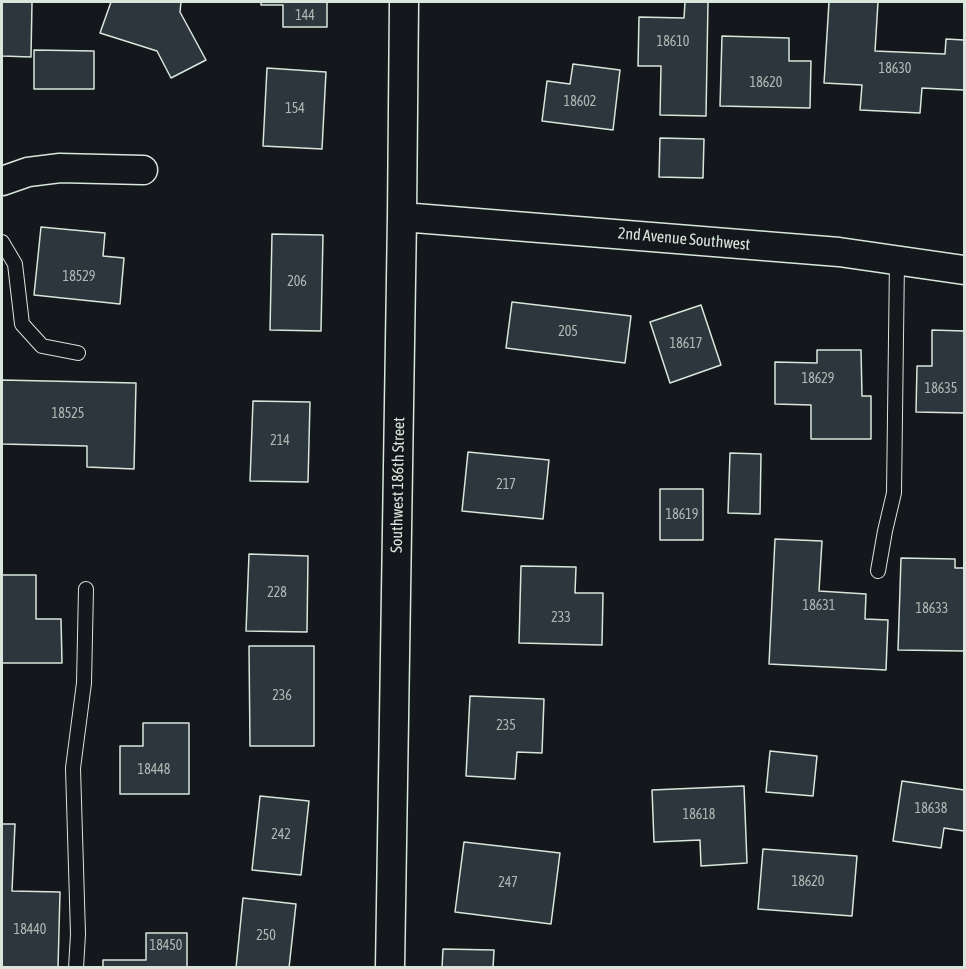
<!DOCTYPE html>
<style>
body{margin:0}
#map{position:relative;width:966px;height:969px;overflow:hidden;background:#14181c;font-family:"Asap Condensed",sans-serif}
canvas{display:block}
.frame{position:absolute;inset:0;border:3px solid #d8e6dc;pointer-events:none}
</style>
<div id="map">
<canvas width="966" height="969"></canvas>
<div class="frame"></div>
</div>
<script>
const context = document.querySelector('canvas').getContext('2d');
context.lineJoin = 'round';
function fillPath(path, color) {
  context.fillStyle = color;
  context.fill(path, 'evenodd');
}
function strokePath(path, color, width, dash) {
  context.strokeStyle = color;
  context.lineWidth = width;
  context.lineCap = dash ? 'butt' : 'round';
  context.setLineDash(dash || []);
  context.stroke(path);
}
function label(font, color, halo, rows, align = 'center') {
  context.font = font + ' "Asap Condensed",sans-serif';
  context.lineWidth = 4.5;
  context.setLineDash([]);
  context.textBaseline = 'middle';
  context.strokeStyle = halo;
  context.fillStyle = color;
  for (const [text, x, y, turn = 0] of rows) {
    context.save();
    context.translate(x, y);
    context.rotate((+turn || 0) * Math.PI / 180);
    context.textAlign = isNaN(turn) ? turn : align;
    if (halo) context.strokeText(text, 0, 0);
    context.fillText(text, 0, 0);
    context.restore();
  }
}
const building = new Path2D(`
 M2 2H32L31 57 2 56Z
 M111 2H181L180 12 206 60 171 78 157 51 100 33Z
 M261 2H327V27H283V5H261Z
 M685 2H708L706 116 660 115 661 66H638L639 17 684 18Z
 M829 2H878L875 51 945 54 946 39 964 40V90L922 88 920 113 860 110 862 85 824 83Z
 M722 36 789 38V61H811L810 108 720 106Z
 M34 50 94 51V89H34Z
 M573 64 620 70 613 130 542 121 547 81 570 84Z
 M267 68 326 72 322 149 263 146Z
 M660 138 704 139 703 178 659 177Z
 M41 227 105 233 103 256 124 258 120 304 34 295Z
 M272 234 323 235 321 331 270 330Z
 M512 302 631 316 625 363 506 348Z
 M701 305 721 365 670 383 650 322Z
 M932 330 964 331V413L916 412 917 366H932Z
 M817 350H861L862 396H871V439H811V405L775 404V362L817 363Z
 M2 380 136 383 134 469 87 467V446L2 444Z
 M253 401 310 402 308 482 250 481Z
 M468 452 549 460 543 519 462 511Z
 M730 453 761 454 760 514 728 513Z
 M660 489H703V540H660Z
 M775 539 822 541 819 591 866 594 865 619 888 620 886 670 769 664Z
 M249 554 308 556 307 632 246 631Z
 M901 558 955 559V568H964V651L898 650Z
 M521 566 576 567 575 593H603L602 645 519 643Z
 M2 575H36V619H61L62 663H2Z
 M249 646H314V746H250Z
 M470 696 544 699 542 753 517 752 515 779 466 776Z
 M143 723H189V794H120V746H143Z
 M770 751 817 756 813 796 766 792Z
 M902 781 964 790V831L944 828 941 848 893 841Z
 M744 786 747 863 701 866 700 840 654 842 652 790Z
 M260 796 309 801 301 875 252 870Z
 M2 824H15L12 891 60 892 58 968H2Z
 M464 842 560 853 551 924 455 912Z
 M763 849 857 856 852 916 758 909Z
 M243 898 296 904 289 968H236Z
 M146 933H187V968H103V960H146Z
 M443 949 494 950 493 968H442Z`);
const service = new Path2D(`
 M2 242 15 264 22 324 42 346 78 353
 M878 571 885 531 894 493 897 260
 M76 968 78 934 73 768 84 683 86 589`);
const minor = new Path2D(`
 M2 181 28 172 60 168 143 170
 M402 217 839 252 964 270
 M390 968 402 217 404 2`);
const numberNames = [
 ["144",305,16],
 ["18610",673,42],
 ["18630",895,69],
 ["18620",766,83],
 ["18602",580,102],
 ["154",295,109],
 ["18529",79,277],
 ["206",297,282],
 ["205",568,332],
 ["18617",686,344],
 ["18629",818,379],
 ["18635",941,389],
 ["18525",68,414],
 ["214",280,441],
 ["217",506,485],
 ["18619",682,515],
 ["228",277,593],
 ["18631",819,606],
 ["18633",932,609],
 ["233",561,618],
 ["236",282,696],
 ["235",506,726],
 ["18448",154,770],
 ["18638",931,809],
 ["18618",699,815],
 ["242",281,835],
 ["18620",808,882],
 ["247",508,883],
 ["18440",30,930],
 ["250",266,936],
 ["18450",166,946]
];
const streetNames = [
 ["2nd Avenue Southwest",684,239,5],
 ["Southwest 186th Street",398,485,-89]
];
fillPath(building, '#2c363c');
strokePath(building, '#d8e6dc', 1.5);
strokePath(service, '#d8e6dc', 16);
strokePath(minor, '#d8e6dc', 31);
strokePath(service, '#14181c', 14);
strokePath(minor, '#14181c', 28);
label('14px', '#adbab4', null, numberNames);
label('16px', '#d8e6dc', '#14181c', streetNames);
</script>
